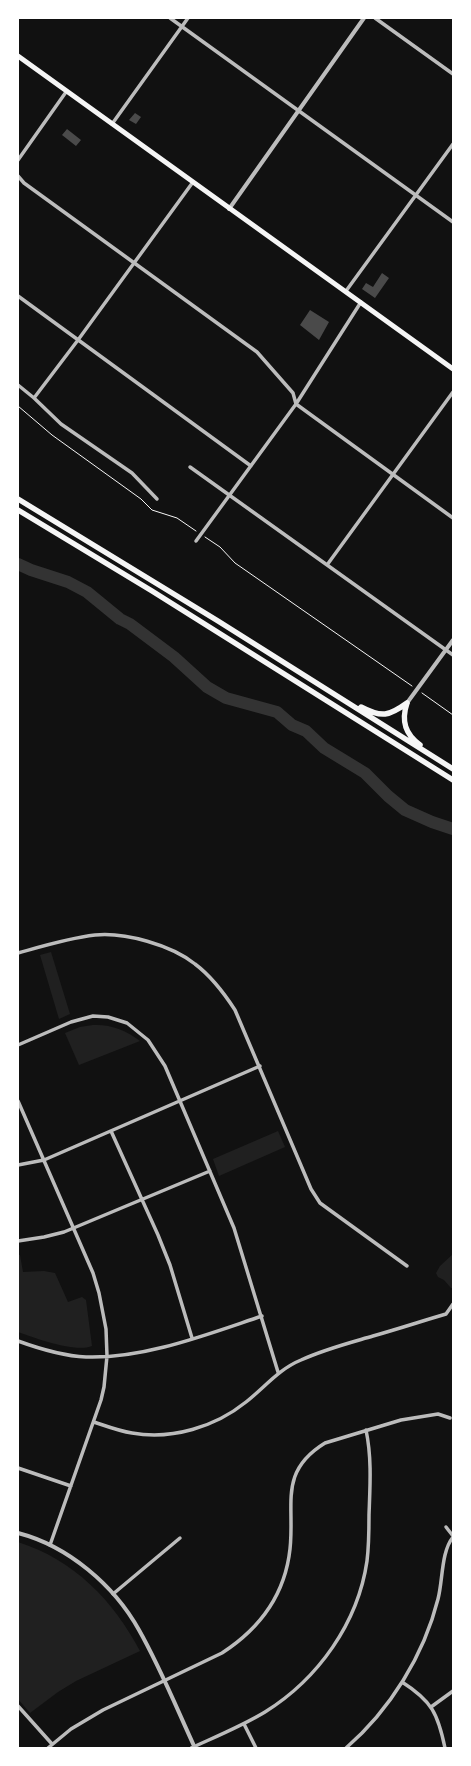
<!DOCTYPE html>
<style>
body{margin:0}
#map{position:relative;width:471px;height:1766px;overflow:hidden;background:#111;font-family:"PT Sans Narrow",sans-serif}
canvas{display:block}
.frame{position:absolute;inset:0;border:19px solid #fff;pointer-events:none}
</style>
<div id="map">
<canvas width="471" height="1766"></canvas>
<div class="frame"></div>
</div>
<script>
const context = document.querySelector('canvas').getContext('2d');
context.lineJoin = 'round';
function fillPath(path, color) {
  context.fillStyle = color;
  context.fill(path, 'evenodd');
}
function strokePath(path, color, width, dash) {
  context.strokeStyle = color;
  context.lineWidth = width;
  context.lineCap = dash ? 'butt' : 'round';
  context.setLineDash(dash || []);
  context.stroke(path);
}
const green = new Path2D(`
 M51 952 70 1014 59 1019 40 955Z
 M93 1025C110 1024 126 1030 140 1041L79 1065 65 1033 80 1027Z
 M278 1131 285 1147 219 1176 213 1159Z
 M453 1254V1288H451L444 1280 438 1277 436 1273 440 1266Z
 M18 1255H20L23 1272 44 1271 55 1273 68 1302 82 1297 86 1300 92 1346C75 1353 35 1338 18 1332Z
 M18 1542C74 1560 113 1600 140 1651L76 1681 58 1692 30 1713 18 1699Z`);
const river = new Path2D(`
 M18 564 31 570 68 582 87 592 120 619 130 624 174 657 207 687 226 698 277 712 292 725 306 731 324 748 365 773 388 796 405 810 432 822 453 829`);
const building = new Path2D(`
 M135 113 141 117 136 124 129 120Z
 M67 129 81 140 76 146 62 135Z
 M382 273 389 278 375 298 362 289 366 283 373 287Z
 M310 310 329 322 319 340 300 325Z`);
const path = new Path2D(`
 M18 406 52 435 141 499 152 510 177 518 196 531
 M205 537 220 547 235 563 412 686
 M422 693 453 715`);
const minor = new Path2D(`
 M170 18 453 222
 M375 18 453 74
 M112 124 188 18
 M18 160 66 92
 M18 176 24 183 257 352 293 393 296 404 453 518
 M346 291 453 144
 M18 296 251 466
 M18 385 34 398 61 424 132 473 157 499
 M34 398 78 340 193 182
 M190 467 453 655
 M196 541 296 404 361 302
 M327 565 453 392
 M18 953C43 946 69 938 95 935 125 932 171 945 195 964 211 976 224 993 235 1010L311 1189 320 1203 407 1266
 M18 1045 71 1022 93 1016 108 1017 127 1023 148 1040 165 1066 234 1228 278 1372
 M18 1101 93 1273 99 1293 106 1329 107 1356 104 1387 101 1400 50 1545
 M111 1131 158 1235 170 1265 192 1338
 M18 1165 44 1160 260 1066
 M18 1241 44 1237 64 1232 210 1171
 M18 1341C40 1349 63 1356 86 1357 144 1359 208 1334 262 1316
 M94 1422C106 1426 119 1431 132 1433 172 1440 215 1427 246 1402 265 1387 279 1369 301 1360 325 1349 349 1343 373 1336 398 1329 422 1321 446 1314L453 1304
 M18 1468 71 1486
 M446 1527 453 1536
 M113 1594 180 1538
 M402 1682C432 1701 438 1714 445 1748
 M18 1706 52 1744
 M431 1707 453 1691
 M244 1724 256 1748
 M48 1748 71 1729 103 1710 222 1653C259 1629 285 1595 290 1549 295 1504 278 1472 325 1443L401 1420 438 1414 450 1418
 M191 1748C215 1737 242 1726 265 1712 318 1679 358 1623 367 1561 369 1545 369 1530 369 1515 370 1487 372 1458 366 1430
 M346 1748C390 1710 424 1655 438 1599 443 1580 441 1552 453 1537`);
const tertiary = new Path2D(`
 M229 209 364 18
 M407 703 453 640
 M18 1533C68 1546 114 1585 139 1630 160 1667 177 1709 195 1748`);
const primary = new Path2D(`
 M18 56 453 369`);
const trunk = new Path2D(`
 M18 499 218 621 453 769
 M18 510 152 591 453 780
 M407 703C401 721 405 734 420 745
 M361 707C382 718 389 716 407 703`);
fillPath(green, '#202020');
strokePath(river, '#333', 12);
fillPath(building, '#4a4a4a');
strokePath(path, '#f5f5f5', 1);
strokePath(minor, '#bcbcbc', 3.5);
strokePath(tertiary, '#bcbcbc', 4);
strokePath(primary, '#f5f5f5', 5);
strokePath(trunk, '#f5f5f5', 5.5);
</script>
